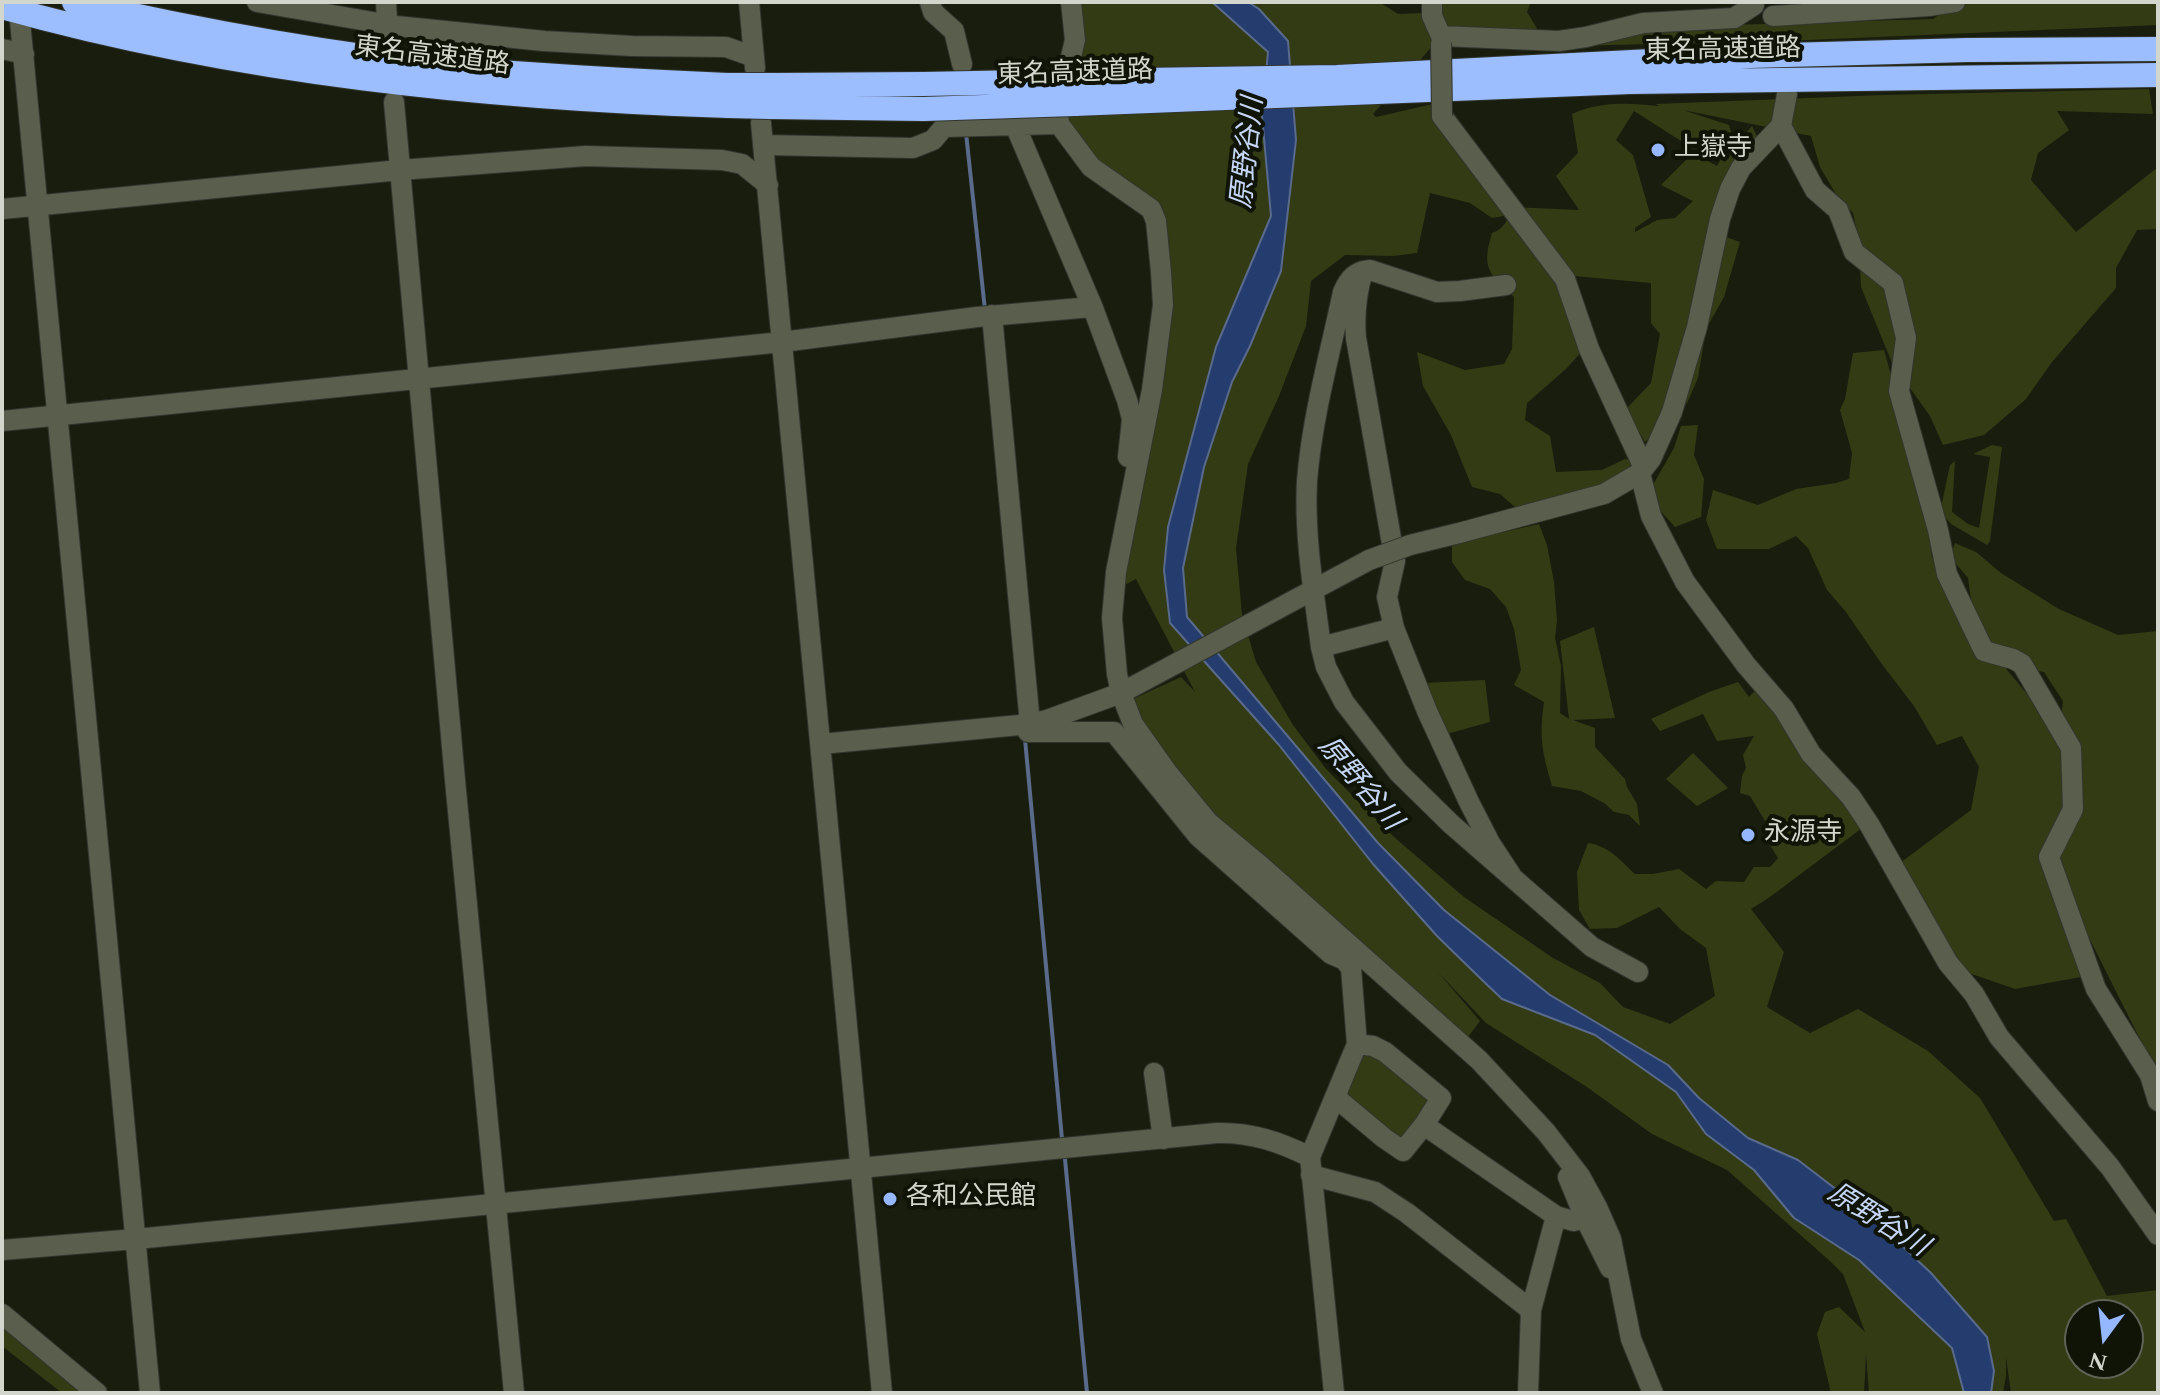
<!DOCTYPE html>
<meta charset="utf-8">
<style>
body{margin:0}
#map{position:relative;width:2160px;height:1395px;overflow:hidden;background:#191d0e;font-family:Spectral,serif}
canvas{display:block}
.frame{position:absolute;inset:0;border:4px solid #d3d6cc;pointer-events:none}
.north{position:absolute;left:2064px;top:1299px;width:80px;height:80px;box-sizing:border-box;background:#101406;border:2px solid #5e6255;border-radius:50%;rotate:195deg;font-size:22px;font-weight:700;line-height:32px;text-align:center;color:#d3d6cc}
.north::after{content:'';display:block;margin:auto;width:28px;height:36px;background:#94b7fd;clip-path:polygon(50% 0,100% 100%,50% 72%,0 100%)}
</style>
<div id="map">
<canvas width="2160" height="1395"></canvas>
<div class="frame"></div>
<div class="north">N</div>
</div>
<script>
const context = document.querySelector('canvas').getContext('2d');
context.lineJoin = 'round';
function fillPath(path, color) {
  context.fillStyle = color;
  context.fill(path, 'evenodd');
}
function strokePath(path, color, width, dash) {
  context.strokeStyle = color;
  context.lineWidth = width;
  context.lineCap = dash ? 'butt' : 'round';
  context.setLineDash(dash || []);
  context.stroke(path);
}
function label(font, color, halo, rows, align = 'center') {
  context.font = font + ' Spectral,"Noto Sans JP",serif';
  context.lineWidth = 8;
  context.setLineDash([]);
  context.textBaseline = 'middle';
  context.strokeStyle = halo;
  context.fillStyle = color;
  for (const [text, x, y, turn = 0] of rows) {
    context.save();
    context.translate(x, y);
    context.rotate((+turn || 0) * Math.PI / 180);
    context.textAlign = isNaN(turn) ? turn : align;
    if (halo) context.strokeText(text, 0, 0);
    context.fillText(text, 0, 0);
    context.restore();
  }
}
const green = new Path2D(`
 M1069 2H1379L1398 14 1423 13 1435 43 1373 114 1376 117 1433 104 1509 215 1492 218 1470 203 1430 193 1417 253 1393 256 1345 255 1311 281 1306 326 1279 396 1248 464 1236 548 1242 615 1256 662 1293 725 1326 769 1394 837 1464 897 1553 958 1600 983 1623 1007 1670 1024 1715 996 1706 948 1680 929 1659 907 1617 928 1590 929 1579 910 1577 872 1588 843C1609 846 1620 860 1635 874H1653L1679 869 1706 889 1716 881 1744 882 1754 867H1770L1778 858 1766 839 1771 831 1750 796 1740 793 1742 776 1746 768 1743 755 1754 736 1717 741 1703 714 1660 731 1651 719 1709 692 1738 682 1749 697 1760 685 1866 825 1770 897 1751 909 1784 952 1767 1007 1810 1033 1858 1009 1928 1051 1980 1098 2054 1221 2066 1219 2107 1296 2158 1290V1393H2011L2006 1357V1376L2003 1393H1869L1866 1354 1864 1393H1831L1817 1334 1825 1312 1839 1307 1865 1332 1843 1274 1831 1262 1727 1170 1652 1134 1587 1087 1486 1023 1437 971 1480 1021 1465 1041 1209 814 1141 720 1133 699 1181 677 1195 692 1136 579 1119 588 1158 346 1151 209 1059 124ZM2080 1315H2128V1363H2080Z
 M1434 2H1531L1527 12 1544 40 1447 43Z
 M1957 2H2158V25L1808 40 1573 46 1648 30 1697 26 1933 19Z
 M2149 89 2153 114 2057 111 2069 130 2038 153 2031 180 2076 232 2158 167V229L2137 230 2116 268V288L2052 362 2026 399 1984 435 1943 445 1930 416 1892 363 1861 287 1859 241 1853 213 1837 196 1820 167 1811 136 1683 110 1729 125 1735 146 1752 126 1757 136 1741 168 1726 237 1740 242 1724 297 1706 329 1698 378 1687 403 1645 442 1626 409 1651 383 1660 334 1651 323V283L1563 275 1583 350 1567 368 1527 403 1525 420 1550 436 1556 472 1602 470 1625 459 1633 460 1625 479 1521 509 1515 507 1500 494 1472 487 1451 435 1423 386 1417 352 1465 370 1504 364 1512 349 1514 297C1489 273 1481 269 1492 233 1504 229 1509 219 1511 207L1579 210 1556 176 1578 153 1572 114C1600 101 1629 103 1659 106L1656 104 1884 95ZM1634 111 1681 141 1710 152 1735 147 1721 159 1717 166 1693 153 1661 185 1693 201 1675 218 1657 220 1635 232V228L1651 217 1633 155 1616 140Z
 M1884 350 1926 501 1932 558 1939 562 1971 600 1968 578 1950 557 1955 543 1976 552 2001 573 2059 609 2118 635 2158 631V1070L2142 1043 2070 900 2083 958 2081 977 2015 989 1963 971 1900 863 1971 810 1979 767 1962 736 1937 745 1914 706 1881 663 1846 612 1827 590 1808 548 1796 536 1769 549H1717L1706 520 1713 490 1758 505 1796 489 1836 483 1849 479 1852 453 1840 410 1845 399 1853 353ZM2003 665 2044 672 2063 701 2060 730 2061 735Z
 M1698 425 1694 455 1704 479 1701 517 1675 527 1655 505 1654 483 1674 448 1681 426Z
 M1992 445 2002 447 1990 541 1987 545 1951 524 1943 515 1942 503 1950 465 1955 461 1952 512 1968 524 1979 528 1990 457 1973 454Z
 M1539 524 1547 545 1554 582 1557 620 1555 638 1561 666 1560 713 1569 719 1560 641 1594 627 1615 718 1573 720 1595 728V747L1625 779 1627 787 1637 804 1640 826 1629 815 1614 812 1604 803 1581 791 1552 786C1542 751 1539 738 1544 702L1514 685 1521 670 1514 629 1506 607 1490 589 1465 580 1452 562V544Z
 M1485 680 1490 722 1443 735 1423 683Z
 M1693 753 1728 788 1697 806 1666 779Z
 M1359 1048 1371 1049 1438 1099 1403 1147 1338 1096Z
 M2 1328 43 1353 86 1393H62L2 1346Z`);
const water = new Path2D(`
 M1212 2H1248L1259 9 1288 41 1296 140 1281 271 1250 346 1232 382 1204 467 1183 568 1187 617 1378 843 1444 910 1550 995 1668 1065 1699 1098 1748 1138 1798 1160 1867 1213 1931 1273 1987 1337 1994 1371 1991 1393H1964L1952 1348 1859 1260 1794 1218 1754 1170 1706 1134 1676 1092 1595 1035 1502 999 1479 977 1437 936 1373 864 1279 745 1170 623 1164 570 1168 527 1216 347 1271 216 1262 116 1268 52Z`);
const stream = new Path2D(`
 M966 133 985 310
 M1025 739 1062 1139
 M1065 1159 1087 1393`);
const minorTunnel = new Path2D(`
 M1782 35 1785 70`);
const minor = new Path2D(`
 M257 2 396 26 544 41 632 46 726 47 754 57
 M386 2 388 40
 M749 2 755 68
 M930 2 933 12 954 31 962 64
 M1071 2 1075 40 1071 57 1061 73 1057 98 1059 124 1091 167 1151 209 1156 221 1161 272 1163 305 1152 390 1116 572 1112 618 1117 674 1121 693 1133 724 1167 772 1209 823 1262 867 1479 1060 1546 1132 1580 1176 1597 1207 1611 1239 1631 1339 1653 1393
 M1432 2V16L1441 36 1559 41 1586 37 1643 23 1734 18 1754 5
 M1773 16 1929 6 1955 2
 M20 21 150 1393
 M2 49 24 54
 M394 102 455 780 514 1393
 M1442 116 1565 279 1589 349 1644 468
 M761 123 882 1393
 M1015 125 1093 308 1127 400 1132 419 1128 457
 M1781 126 1815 190 1838 210 1854 252 1893 283 1906 338 1899 391 1938 530 1947 574 1984 651 2013 659 2022 664 2071 748 2073 809 2049 857 2096 989 2150 1075 2158 1101
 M764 145 913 148 933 140 944 127 1059 124
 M2 209 400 170 586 156 722 160 742 164 768 185
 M1363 271C1356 294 1354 314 1356 338L1395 561 1387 597 1394 628 1427 711 1469 802 1490 843 1511 875
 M992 315 1030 724
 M2 421 782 342 977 317 1092 307
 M1640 473 1651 516 1685 582 1746 665 1784 709 1811 754 1851 797 1869 824 1948 963 1974 994 1999 1037 2110 1167 2158 1235
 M1459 533 1604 494 1640 473 1651 459 1672 412 1697 327 1720 219 1730 189 1741 168 1781 126 1787 94
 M1394 628 1321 647C1314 593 1304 536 1307 481 1312 417 1330 354 1343 292 1349 279 1355 271 1370 270L1437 292 1460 291 1506 285
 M1321 647 1326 667 1344 702 1398 772 1451 824 1592 947 1638 972
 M1028 732H1114L1198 836 1331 954 1345 960
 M821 744 1030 724 1047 720 1121 693 1369 560
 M1339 953 1351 968 1357 1044
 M1154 1073 1163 1139
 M1424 1125 1556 1216 1573 1221 1585 1218
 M1311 1175 1375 1192 1407 1213 1531 1310
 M1568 1177 1585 1218 1610 1268
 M2 1250 136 1239 1217 1133C1251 1132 1280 1142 1310 1157
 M2 1314 97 1393
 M1334 1393 1310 1157 1357 1044 1373 1046 1385 1052 1441 1098 1424 1125 1403 1151 1384 1138 1335 1097
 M1528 1393 1531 1310 1556 1216`);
const highway = new Path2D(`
 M74 2C218 35 365 61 513 73 584 78 656 82 727 85
 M2 7C239 73 484 98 729 106
 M1075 81 1337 77 1750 56 1968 50 2158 49
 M776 85 923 84
 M1074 104 1630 82 2158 75
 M770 107 924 109`);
const minorBridge = new Path2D(`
 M1441 43 1442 116
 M1369 560 1410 545 1459 533`);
const highwayBridge = new Path2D(`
 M923 84 1075 81
 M727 85H776
 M729 106 770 107
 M924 109 1074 104`);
const markers = [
 [1658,150,8,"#94b7fd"],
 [1748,835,8,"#94b7fd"],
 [890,1199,8,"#94b7fd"]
];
const streetNames = [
 ["東名高速道路",1723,52,-1],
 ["東名高速道路",432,58,7],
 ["東名高速道路",1075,75,-2]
];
const poiNames = [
 ["上嶽寺",1674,150],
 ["永源寺",1764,835],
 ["各和公民館",906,1199]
];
const waterNames = [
 ["原野谷川",1250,153,-84],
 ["原野谷川",1358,785,50],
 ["原野谷川",1877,1222,32]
];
fillPath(green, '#333b14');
fillPath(water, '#253c6f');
strokePath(water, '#596a8b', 2);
strokePath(stream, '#596a8b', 4);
strokePath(minorTunnel, '#35392a', 20, [20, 10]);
strokePath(minor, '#32352d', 22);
strokePath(highway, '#32352d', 26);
strokePath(minor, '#595e4d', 20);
strokePath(highway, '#9cbdfe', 24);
strokePath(minorBridge, '#32352d', 22, []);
strokePath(highwayBridge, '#32352d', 26, []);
strokePath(minorBridge, '#595e4d', 20);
strokePath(highwayBridge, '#9cbdfe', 24);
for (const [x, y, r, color] of markers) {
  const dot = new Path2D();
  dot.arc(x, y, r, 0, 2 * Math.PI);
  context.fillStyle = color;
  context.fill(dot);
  strokePath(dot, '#101406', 3);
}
label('26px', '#d3d6cc', '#101406', streetNames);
label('26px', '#d3d6cc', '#101406', poiNames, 'left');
label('italic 28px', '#c6d6f7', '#101406', waterNames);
</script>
